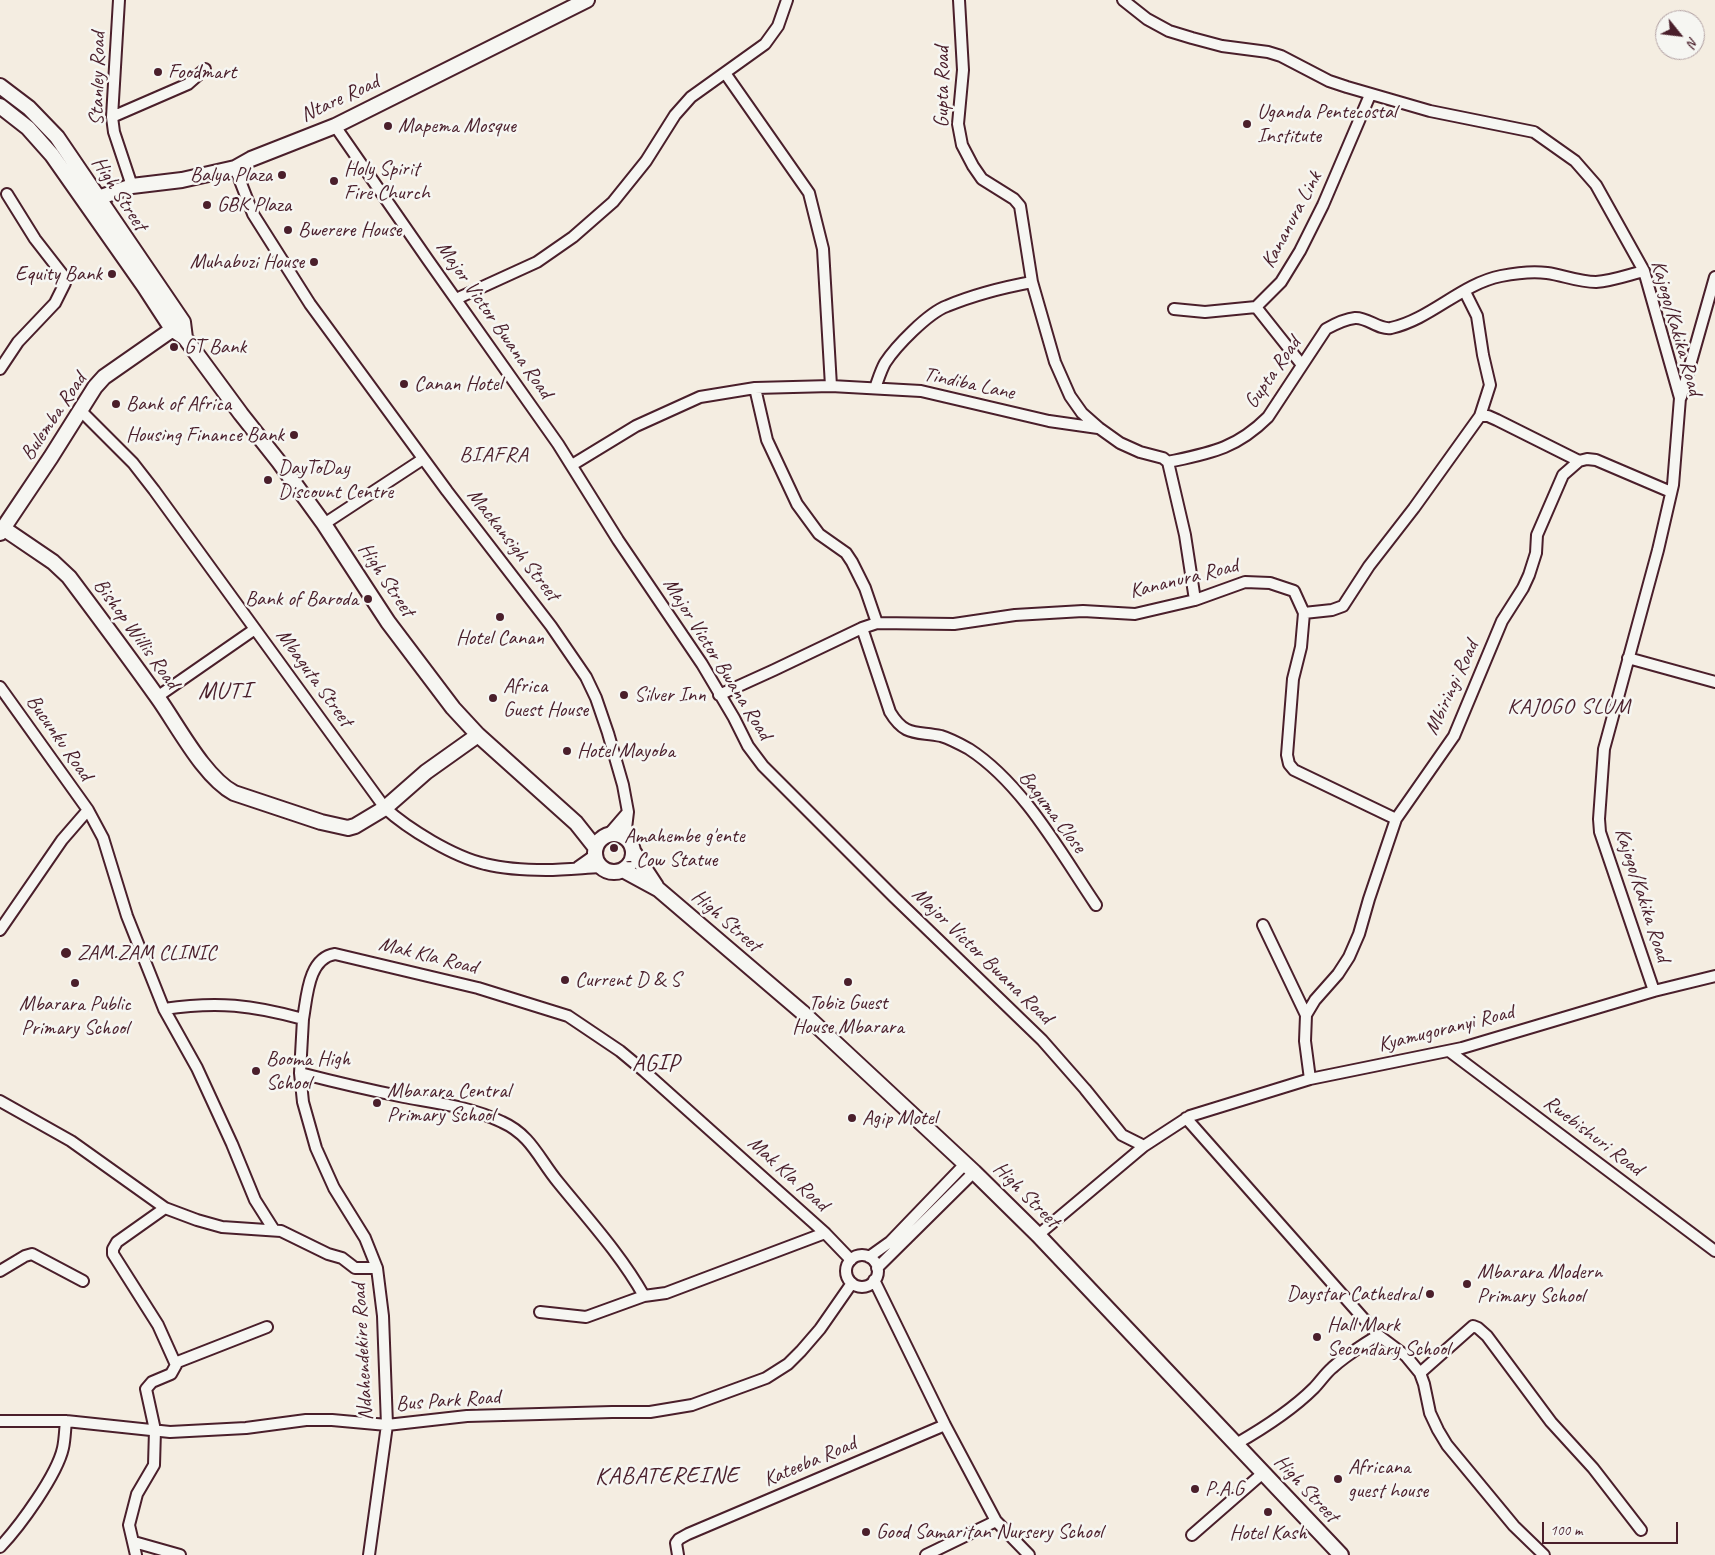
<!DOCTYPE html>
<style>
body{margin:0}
#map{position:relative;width:1715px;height:1555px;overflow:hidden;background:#f4ede1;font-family:Caveat,sans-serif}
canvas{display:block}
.north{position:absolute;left:1655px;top:10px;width:50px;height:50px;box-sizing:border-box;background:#f6f6f2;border:1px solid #b1a0a2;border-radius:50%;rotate:119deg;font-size:14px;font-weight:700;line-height:20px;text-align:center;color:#4a1f2b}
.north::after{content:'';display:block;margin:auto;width:18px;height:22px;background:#4a1f2b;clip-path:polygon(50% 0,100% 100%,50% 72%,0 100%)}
.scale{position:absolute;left:1542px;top:1522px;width:136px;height:22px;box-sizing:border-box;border:2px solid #4a1f2b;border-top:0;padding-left:6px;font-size:15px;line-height:18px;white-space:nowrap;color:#4a1f2b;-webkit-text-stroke:4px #f6f6f2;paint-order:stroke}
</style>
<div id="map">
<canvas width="1715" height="1555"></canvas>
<div class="north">N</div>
<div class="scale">100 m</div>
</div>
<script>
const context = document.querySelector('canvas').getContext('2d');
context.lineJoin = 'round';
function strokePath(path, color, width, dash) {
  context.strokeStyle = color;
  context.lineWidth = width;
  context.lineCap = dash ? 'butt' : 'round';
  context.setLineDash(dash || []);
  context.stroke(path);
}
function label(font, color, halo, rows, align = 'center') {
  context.font = font + ' Caveat,sans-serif';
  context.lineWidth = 5;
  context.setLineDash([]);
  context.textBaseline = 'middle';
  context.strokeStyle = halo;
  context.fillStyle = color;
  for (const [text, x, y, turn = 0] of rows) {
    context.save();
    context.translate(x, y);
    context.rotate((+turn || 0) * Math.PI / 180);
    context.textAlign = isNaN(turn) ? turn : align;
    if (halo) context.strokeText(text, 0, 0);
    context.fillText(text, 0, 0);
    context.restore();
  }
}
const minor = new Path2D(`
 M119 0 112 117 114 132 132 186
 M959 0 963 70 958 124 962 145 973 166 982 179 1014 199 1020 206 1032 282 1055 362 1070 396 1082 413 1099 428 1120 443 1140 452 1163 458 1168 462C1210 453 1236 449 1268 417L1326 329C1335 324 1345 319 1355 318 1367 317 1379 330 1391 328 1431 319 1461 284 1501 276 1516 273 1533 271 1547 273 1563 275 1578 282 1596 282 1612 281 1628 275 1644 271
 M1123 0 1147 19 1169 31 1192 38 1222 46 1268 52 1281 56 1329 81 1347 87 1430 111 1534 132 1575 161 1596 185 1644 271 1680 398 1673 485 1658 550 1604 749 1599 819 1600 832 1654 991
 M725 73 809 193 823 249 831 386
 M112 117 188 84 205 69
 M335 126 428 260 558 444 618 540 702 664 734 718 748 746 763 766 894 897 1042 1040 1085 1089 1122 1135 1144 1146
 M235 168 253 214 310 304 447 491 551 626 586 677 596 698 608 733 623 785 628 812 625 837
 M1465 292 1477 316 1483 355 1490 385 1480 416
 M456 299 537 262 573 237 613 202 646 161 675 115 691 97 765 44 778 26 787 0
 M1256 307 1302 365
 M1174 309 1205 312 1256 307 1281 282 1300 251 1323 205 1370 95
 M0 369 18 342 55 303 65 283 63 275 35 239 7 194
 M755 388 767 440 797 504 819 534 846 553 852 562 865 588 877 623
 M875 388C878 380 881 370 885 363 896 346 928 313 947 306 971 296 1005 287 1032 282
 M1681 397 1715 277
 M80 410 133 463 154 490 385 808C408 829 454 857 485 864 505 869 526 870 546 870 564 870 582 868 600 867
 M1168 462 1185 535 1195 600
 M572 465 636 426 700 397 755 388 831 386 921 391 1049 421 1098 428
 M324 524 423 459
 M1304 613 1301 647 1293 679 1287 755 1289 764 1294 770 1396 819
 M862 628 890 712C905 737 916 731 941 736 951 739 960 744 969 749 1023 784 1060 852 1096 905
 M1628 658 1715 682
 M0 687 88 810 103 838 127 916 164 1009C218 1001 252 1005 303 1019 307 997 308 958 335 954L478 988 568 1016 620 1051 644 1071 825 1233 851 1260
 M719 695 774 670 862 628 877 623 954 624 1015 615 1083 611 1135 614 1195 600 1245 582 1270 583 1294 591 1304 613 1332 610 1343 606 1369 566 1414 508 1480 416H1488L1497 420 1579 461
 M157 697 255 629
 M609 834 628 812
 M578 867 595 855
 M1263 925 1306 1015 1305 1041 1310 1079
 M0 930 62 840 88 810
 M164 1009 197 1068 232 1144 255 1200 274 1230
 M1306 1015 1315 1000 1338 974 1349 957 1359 934 1369 899 1396 819 1454 736 1502 621 1523 588 1529 575 1536 553 1537 535 1563 475 1579 461 1587 459 1596 460 1671 492
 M303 1019 300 1073 303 1102 316 1148 334 1188 365 1238 377 1268
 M1449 1051 1715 1251
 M300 1073C335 1082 369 1090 404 1097 437 1103 471 1107 502 1122 531 1135 539 1159 558 1182 588 1219 621 1255 644 1296L666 1293 825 1233
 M0 1101 71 1141 165 1208 197 1220 222 1227 281 1231 328 1254 342 1258 355 1268H377L383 1316 387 1425 369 1555
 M1186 1118 1378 1335 1406 1356 1420 1373 1424 1384 1430 1413 1438 1430 1447 1445 1514 1526 1544 1555
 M1038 1235 1144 1146 1190 1116 1310 1079 1462 1048 1654 991 1715 976
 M846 1271a16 16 0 1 1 32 0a16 16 0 1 1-32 0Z
 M869 1257 890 1242 965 1164
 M877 1268 974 1172
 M0 1271 25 1256 32 1254 83 1281
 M874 1280 945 1425 996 1521 1029 1555
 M540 1312 586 1317 644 1296
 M175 1363 267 1327
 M1420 1373 1473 1326 1478 1328 1487 1336 1551 1422 1593 1468 1641 1530
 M0 1421H66L170 1432 246 1428 306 1420H332L387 1425 467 1416 612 1412H650L692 1405 766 1378 788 1364 801 1351 820 1329 852 1283
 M1236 1444C1264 1428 1291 1411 1314 1388 1320 1382 1325 1374 1332 1368 1346 1355 1362 1346 1378 1335
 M1192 1535 1263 1473
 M134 1542 180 1555
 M0 1547C20 1526 57 1475 63 1448 65 1439 65 1429 66 1421
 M136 1555 129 1525 137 1494 154 1465 155 1430 146 1389 152 1382 171 1374 176 1365 158 1325 113 1254V1249L117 1242 165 1208
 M678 1555 676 1543 679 1539 688 1534 945 1425
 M926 1555 996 1521`);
const major = new Path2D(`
 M0 86 29 108 57 137 183 322 185 338
 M0 106 28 128 52 155 144 286 172 329 185 338 241 414 279 462 324 524 388 622 453 708 478 735 576 823 595 847
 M98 198 132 186 182 180 235 168 251 159 335 126 587 0
 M3 528 53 562 69 577C99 617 129 657 158 698 178 726 204 777 234 793L321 822 348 828 355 826 385 808 426 772 478 735
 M0 533 51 457 95 387 104 377 180 324
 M595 853a19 19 0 1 1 38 0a19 19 0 1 1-38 0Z
 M633 851 656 886
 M623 870 658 889 802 1012 974 1172 1038 1235 1341 1555`);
const markers = [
 [158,72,5,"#4a1f2b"],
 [1247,124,5,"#4a1f2b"],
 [388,126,5,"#4a1f2b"],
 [282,175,5,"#4a1f2b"],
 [334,181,5,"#4a1f2b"],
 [207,205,5,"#4a1f2b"],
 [288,230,5,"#4a1f2b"],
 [314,262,5,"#4a1f2b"],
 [112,274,5,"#4a1f2b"],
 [174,347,5,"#4a1f2b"],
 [404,384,5,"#4a1f2b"],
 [116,404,5,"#4a1f2b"],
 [294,435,5,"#4a1f2b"],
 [268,480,5,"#4a1f2b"],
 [368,599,5,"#4a1f2b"],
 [500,617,5,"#4a1f2b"],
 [624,695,5,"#4a1f2b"],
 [493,698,5,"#4a1f2b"],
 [567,751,5,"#4a1f2b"],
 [614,848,5,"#4a1f2b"],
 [66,953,6,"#4a1f2b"],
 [565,980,5,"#4a1f2b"],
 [848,982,5,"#4a1f2b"],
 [75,983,5,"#4a1f2b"],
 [256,1071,5,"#4a1f2b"],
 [377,1103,5,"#4a1f2b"],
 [852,1118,5,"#4a1f2b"],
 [1467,1284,5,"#4a1f2b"],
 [1430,1294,5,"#4a1f2b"],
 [1317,1337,5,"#4a1f2b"],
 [1338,1479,5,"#4a1f2b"],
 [1195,1489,5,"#4a1f2b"],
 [1268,1512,5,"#4a1f2b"],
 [866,1532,5,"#4a1f2b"]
];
const poiNames = [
 ["Foodmart",168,72],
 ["Uganda Pentecostal",1257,112],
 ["Institute",1257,136],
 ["Mapema Mosque",398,126],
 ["Holy Spirit",344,169],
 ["Fire Church",344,193],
 ["Balya Plaza",272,175,"right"],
 ["GBK Plaza",217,205],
 ["Bwerere House",298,230],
 ["Muhabuzi House",304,262,"right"],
 ["Equity Bank",102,274,"right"],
 ["GT Bank",184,347],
 ["Canan Hotel",414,384],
 ["Bank of Africa",126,404],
 ["Housing Finance Bank",284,435,"right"],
 ["DayToDay",278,468],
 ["Discount Centre",278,492],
 ["Bank of Baroda",358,599,"right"],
 ["Hotel Canan",500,638,"center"],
 ["Africa",503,686],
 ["Guest House",503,710],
 ["Silver Inn",634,695],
 ["Hotel Mayoba",577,751],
 ["Amahembe g'ente",624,836],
 ["- Cow Statue",624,860],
 ["ZAM.ZAM CLINIC",77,953],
 ["Current D & S",575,980],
 ["Tobiz Guest",848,1003,"center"],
 ["House Mbarara",848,1027,"center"],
 ["Mbarara Public",75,1004,"center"],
 ["Primary School",75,1028,"center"],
 ["Booma High",266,1059],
 ["School",266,1083],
 ["Mbarara Central",387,1091],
 ["Primary School",387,1115],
 ["Agip Motel",862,1118],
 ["Mbarara Modern",1477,1272],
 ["Primary School",1477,1296],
 ["Daystar Cathedral",1420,1294,"right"],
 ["Hall Mark",1327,1325],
 ["Secondary School",1327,1349],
 ["Africana",1348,1467],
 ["guest house",1348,1491],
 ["P.A.G",1205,1489],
 ["Good Samaritan Nursery School",876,1532],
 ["Hotel Kash",1268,1533,"center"]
];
const streetNames = [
 ["Stanley Road",98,79,-89],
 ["Gupta Road",942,87,-90],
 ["Ntare Road",340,99,-25],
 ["High Street",119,194,57],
 ["Kananura Link",1292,220,-62],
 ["Major Victor Bwana Road",494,320,55],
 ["Kajogo/Kakika Road",1676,328,74],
 ["Gupta Road",1273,373,-55],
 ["Tindiba Lane",969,384,12],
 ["Bulemba Road",54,417,-56],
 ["Mackansigh Street",513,545,52],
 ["Kananura Road",1184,579,-14],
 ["High Street",386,580,56],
 ["Bishop Willis Road",136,634,54],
 ["Major Victor Bwana Road",717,659,58],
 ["Mbaguta Street",314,678,54],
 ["Mbiringi Road",1452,688,-65],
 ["Bucunku Road",59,738,55],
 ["Baguma Close",1052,812,53],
 ["Kajogo/Kakika Road",1642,895,72],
 ["High Street",726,921,41],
 ["Mak Kla Road",428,956,14],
 ["Major Victor Bwana Road",982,956,44],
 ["Kyamugoranyi Road",1446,1029,-14],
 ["Rwebishuri Road",1593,1136,37],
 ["Mak Kla Road",788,1174,42],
 ["High Street",1026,1195,45],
 ["Ndahendekire Road",363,1352,-93],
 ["Bus Park Road",448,1401,-4],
 ["Kateeba Road",810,1462,-23],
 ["High Street",1306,1489,47]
];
const neighbourhoodNames = [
 ["BIAFRA",494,455],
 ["KAJOGO SLUM",1569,707]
];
const quarterNames = [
 ["MUTI",225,692],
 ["AGIP",656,1064],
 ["KABATEREINE",667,1477]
];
strokePath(minor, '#4a1f2b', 14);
strokePath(major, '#4a1f2b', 18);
strokePath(minor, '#f6f6f2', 10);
strokePath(major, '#f6f6f2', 14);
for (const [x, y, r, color] of markers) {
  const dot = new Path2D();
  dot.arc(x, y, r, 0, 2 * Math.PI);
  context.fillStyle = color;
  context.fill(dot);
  strokePath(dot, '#f6f6f2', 2);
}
label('21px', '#4a1f2b', '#f6f6f2', poiNames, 'left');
label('21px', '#4a1f2b', '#f6f6f2', streetNames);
context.letterSpacing = '1px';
label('22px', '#4a1f2b', '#f6f6f2', neighbourhoodNames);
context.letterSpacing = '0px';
context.letterSpacing = '1px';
label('24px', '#4a1f2b', '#f6f6f2', quarterNames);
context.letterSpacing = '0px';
</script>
